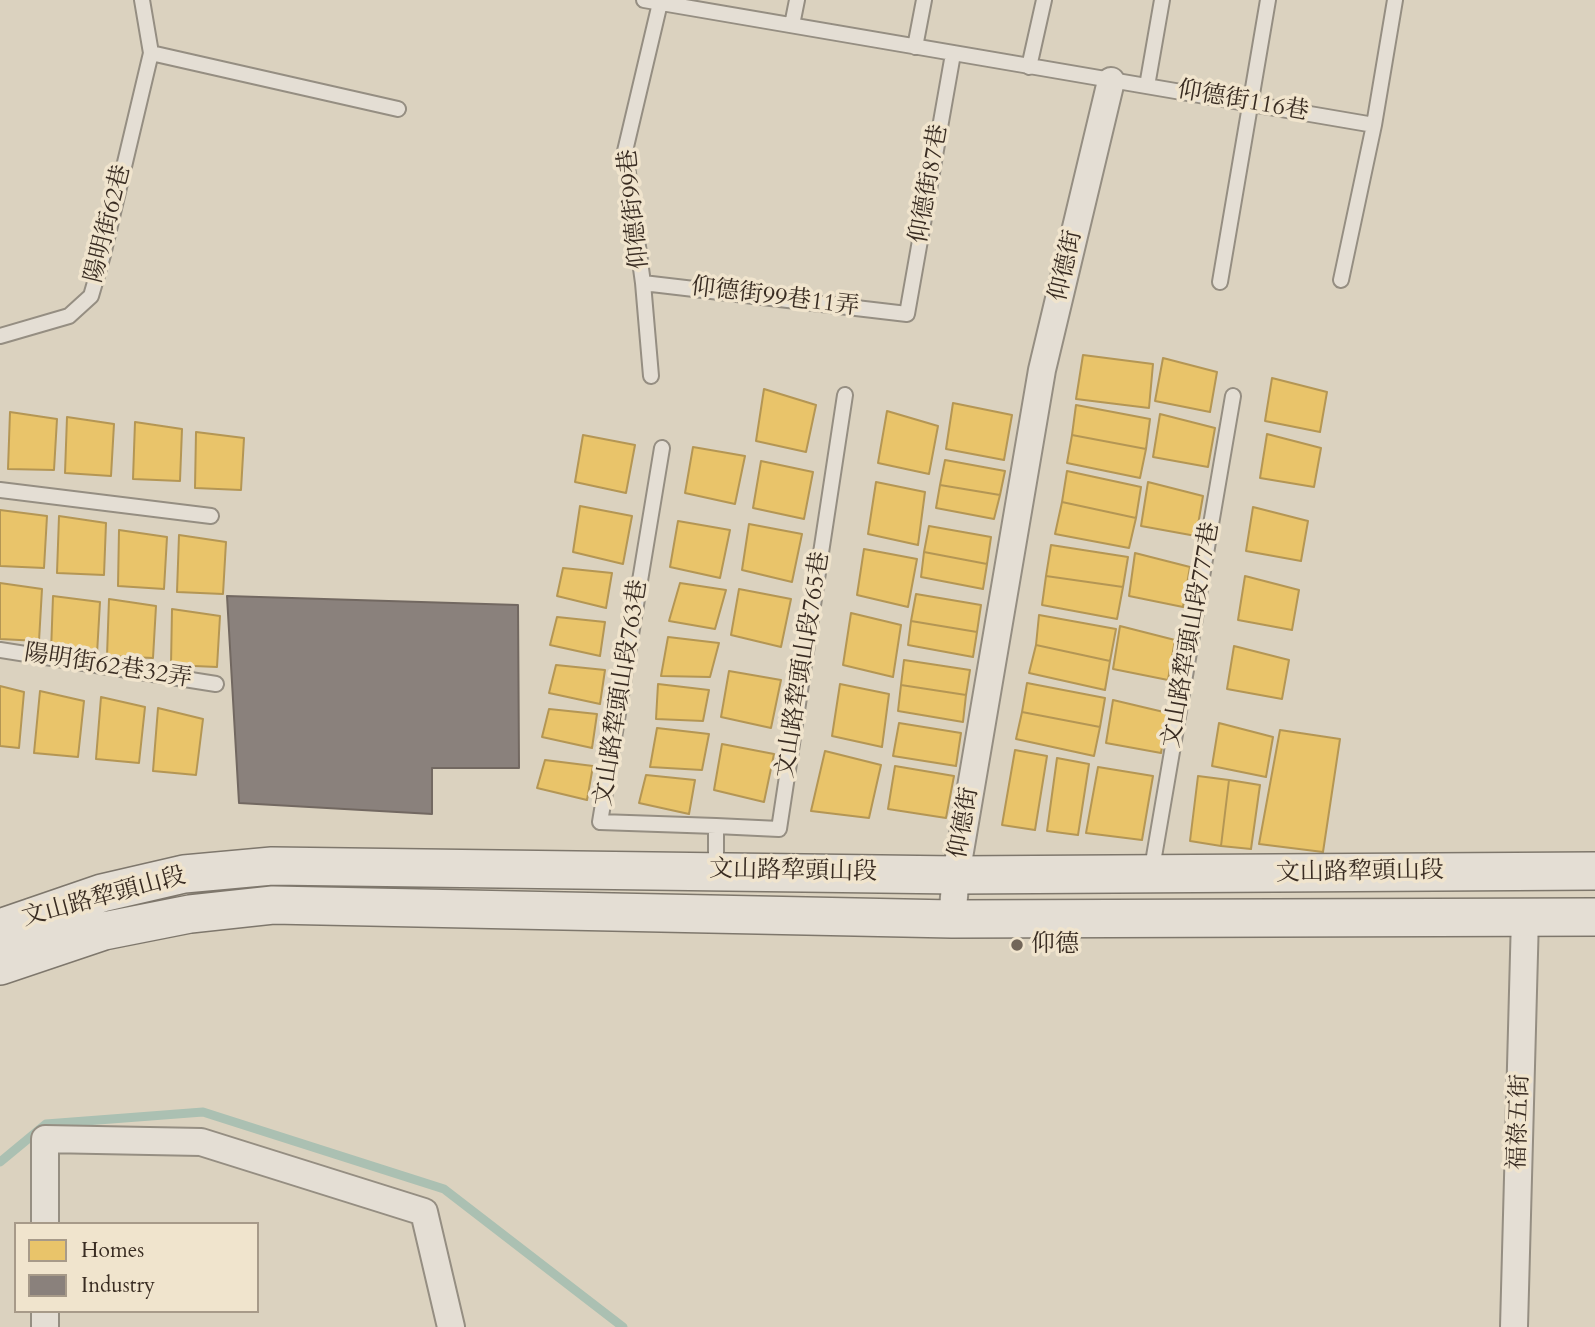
<!DOCTYPE html>
<meta charset="utf-8">
<style>
body{margin:0}
#map{position:relative;width:1595px;height:1327px;overflow:hidden;background:#dbd2bf;font-family:Cardo,serif}
canvas{display:block}
.legend{position:absolute;left:14px;top:1222px;width:245px;height:91px;box-sizing:border-box;background:#f0e4cd;border:2px solid #a79a89;margin:0;padding:9px 12px;list-style:none;font-size:21px;color:#392c22}
.legend li{display:flex;align-items:center;gap:14px;height:35px}
.legend b{width:35px;border:2px solid #a79a89}
</style>
<div id="map">
<canvas width="1595" height="1327"></canvas>
<ul class="legend">
<li><b style="height:19px;background:#e9c46a"></b>Homes</li>
<li><b style="height:19px;background:#8a817c"></b>Industry</li>
</ul>
</div>
<script>
const context = document.querySelector('canvas').getContext('2d');
context.lineJoin = 'round';
function fillPath(path, color) {
  context.fillStyle = color;
  context.fill(path, 'evenodd');
}
function strokePath(path, color, width, dash) {
  context.strokeStyle = color;
  context.lineWidth = width;
  context.lineCap = dash ? 'butt' : 'round';
  context.setLineDash(dash || []);
  context.stroke(path);
}
function label(font, color, halo, rows, align = 'center') {
  context.font = font + ' Cardo,"Noto Serif TC",serif';
  context.lineWidth = 7;
  context.setLineDash([]);
  context.textBaseline = 'middle';
  context.strokeStyle = halo;
  context.fillStyle = color;
  for (const [text, x, y, turn = 0] of rows) {
    context.save();
    context.translate(x, y);
    context.rotate((+turn || 0) * Math.PI / 180);
    context.textAlign = isNaN(turn) ? turn : align;
    if (halo) context.strokeText(text, 0, 0);
    context.fillText(text, 0, 0);
    context.restore();
  }
}
const homes = new Path2D(`
 M1083 355 1153 364 1149 408 1076 399Z
 M1163 358 1217 372 1210 412 1155 401Z
 M1272 378 1327 392 1320 432 1265 421Z
 M764 389 816 405 806 452 756 441Z
 M953 403 1012 415 1004 460 946 449Z
 M1076 405 1150 419 1146 449 1072 435Z
 M887 411 938 426 929 474 878 463Z
 M10 412 57 419 54 470 8 469Z
 M1160 414 1215 428 1208 467 1153 457Z
 M67 417 114 424 111 476 65 473Z
 M135 422 182 429 180 481 133 479Z
 M196 432 244 438 241 490 195 488Z
 M1267 434 1321 448 1314 487 1260 478Z
 M583 435 635 445 626 493 575 482Z
 M1072 435 1146 449 1140 478 1067 463Z
 M693 447 745 456 735 504 685 493Z
 M945 460 1005 471 1000 495 940 485Z
 M761 461 813 472 804 519 753 508Z
 M1067 471 1141 487 1136 518 1062 502Z
 M876 482 925 492 918 545 868 534Z
 M1148 482 1203 496 1196 536 1141 526Z
 M940 485 1000 495 994 519 936 508Z
 M1062 502 1136 518 1129 548 1055 534Z
 M580 506 632 516 623 564 573 552Z
 M1253 507 1308 521 1301 561 1246 551Z
 M0 510 47 516 44 568 0 566Z
 M59 516 106 523 104 575 57 573Z
 M678 521 730 530 720 578 670 567Z
 M749 524 802 534 792 582 742 570Z
 M929 526 991 537 987 564 924 552Z
 M119 530 167 537 164 589 118 586Z
 M179 535 226 542 223 594 177 592Z
 M1051 545 1128 557 1123 587 1046 576Z
 M864 549 917 559 908 607 857 595Z
 M924 552 987 564 983 589 921 577Z
 M1135 553 1190 567 1183 607 1129 596Z
 M563 568 612 573 606 608 557 596Z
 M1046 576 1123 587 1117 619 1042 605Z
 M1245 576 1299 590 1292 630 1238 620Z
 M0 583 42 589 39 641 0 639Z
 M680 583 726 590 715 629 669 621Z
 M739 589 791 599 781 647 731 635Z
 M916 594 981 605 977 632 911 621Z
 M53 596 100 602 97 654 51 652Z
 M109 599 156 606 153 658 107 656Z
 M172 609 220 616 217 667 171 665Z
 M851 613 901 625 893 677 843 665Z
 M1039 615 1116 629 1110 661 1036 645Z
 M557 617 605 622 600 656 550 645Z
 M911 621 977 632 973 657 908 645Z
 M1120 626 1175 640 1168 680 1113 669Z
 M668 637 719 643 710 677 661 676Z
 M1036 645 1110 661 1105 690 1029 673Z
 M1234 646 1289 660 1282 699 1227 689Z
 M904 660 970 670 966 695 901 685Z
 M556 665 605 670 600 704 549 693Z
 M729 671 781 680 771 728 721 717Z
 M1027 683 1105 698 1100 727 1022 712Z
 M658 684 709 690 703 721 656 719Z
 M840 684 889 694 882 747 832 736Z
 M901 685 966 695 963 722 898 711Z
 M0 686 24 692 19 748 0 746Z
 M40 691 84 701 78 757 34 753Z
 M101 697 145 707 139 763 96 759Z
 M1113 700 1168 713 1161 753 1106 743Z
 M158 708 203 719 196 775 153 771Z
 M549 709 597 714 592 748 542 737Z
 M1022 712 1100 727 1094 756 1016 739Z
 M899 723 961 733 956 766 893 756Z
 M1219 723 1273 737 1266 777 1212 766Z
 M657 728 709 734 702 770 650 767Z
 M1280 730 1340 739 1323 852 1259 844Z
 M722 744 774 754 764 802 714 790Z
 M1015 750 1047 756 1035 830 1002 825Z
 M825 751 881 765 869 818 811 811Z
 M1057 758 1089 764 1078 835 1047 831Z
 M545 760 593 766 587 800 537 788Z
 M895 766 954 776 946 818 888 809Z
 M1098 767 1153 776 1142 840 1086 833Z
 M646 775 695 780 689 814 639 803Z
 M1198 776 1229 780 1221 846 1190 841Z
 M1229 780 1260 785 1251 849 1221 846Z`);
const industry = new Path2D(`
 M227 596 518 605 519 768H432V814L239 803Z`);
const stream = new Path2D(`
 M0 1162 46 1124 203 1112 444 1189 623 1327`);
const service = new Path2D(`
 M142 0 151 53 398 109
 M644 0 1374 125
 M792 25 797 0
 M915 47 924 0
 M1029 67 1044 0
 M1147 86 1162 0
 M1341 280 1374 125 1395 0
 M1220 282 1268 0
 M643 283 907 314 953 54
 M0 336 69 316 91 296 103 255 151 53
 M651 376 643 283 625 151 660 3
 M662 448 600 822 716 826
 M0 490 211 516
 M0 650 216 684
 M716 870V826L779 829 845 395
 M1151 874 1233 396`);
const minor = new Path2D(`
 M952 919 956 875 1042 370 1111 81
 M45 1224V1139L201 1142 424 1212 451 1327
 M45 1311V1327
 M1514 1327 1525 917`);
const secondary = new Path2D(`
 M0 928 102 893 184 874 272 866 956 875 1595 871
 M0 966 104 931 190 914 273 905 952 919 1595 917`);
const markers = [
 [1017,945,7,"#726659"]
];
const streetNames = [
 ["仰德街116巷",1243,102,10],
 ["仰德街87巷",930,184,-80],
 ["仰德街99巷",635,209,-96],
 ["陽明街62巷",109,224,-76],
 ["仰德街",1067,266,-77],
 ["仰德街99巷11弄",775,298,7],
 ["文山路犂頭山段777巷",1192,635,-80],
 ["文山路犂頭山段765巷",804,665,-81],
 ["陽明街62巷32弄",108,667,9],
 ["文山路犂頭山段763巷",622,693,-81],
 ["仰德街",965,823,-80],
 ["文山路犂頭山段",793,872,1],
 ["文山路犂頭山段",1360,873,-1],
 ["文山路犂頭山段",104,898,-15],
 ["福祿五街",1520,1122,-88]
];
const poiNames = [
 ["仰德",1031,945]
];
fillPath(homes, '#e9c46a');
strokePath(homes, '#b49654', 2);
fillPath(industry, '#8a817c');
strokePath(industry, '#726861', 2);
strokePath(stream, '#abc0b2', 9);
strokePath(service, '#958e82', 18);
strokePath(minor, '#958e82', 30);
strokePath(secondary, '#7e776c', 40);
strokePath(service, '#e4ded4', 14);
strokePath(minor, '#e4ded4', 26);
strokePath(secondary, '#e4ded4', 37);
for (const [x, y, r, color] of markers) {
  const dot = new Path2D();
  dot.arc(x, y, r, 0, 2 * Math.PI);
  context.fillStyle = color;
  context.fill(dot);
  strokePath(dot, '#f0e4cd', 2.5);
}
label('24px', '#392c22', '#f0e4cd', streetNames);
label('24px', '#392c22', '#f0e4cd', poiNames, 'left');
</script>
